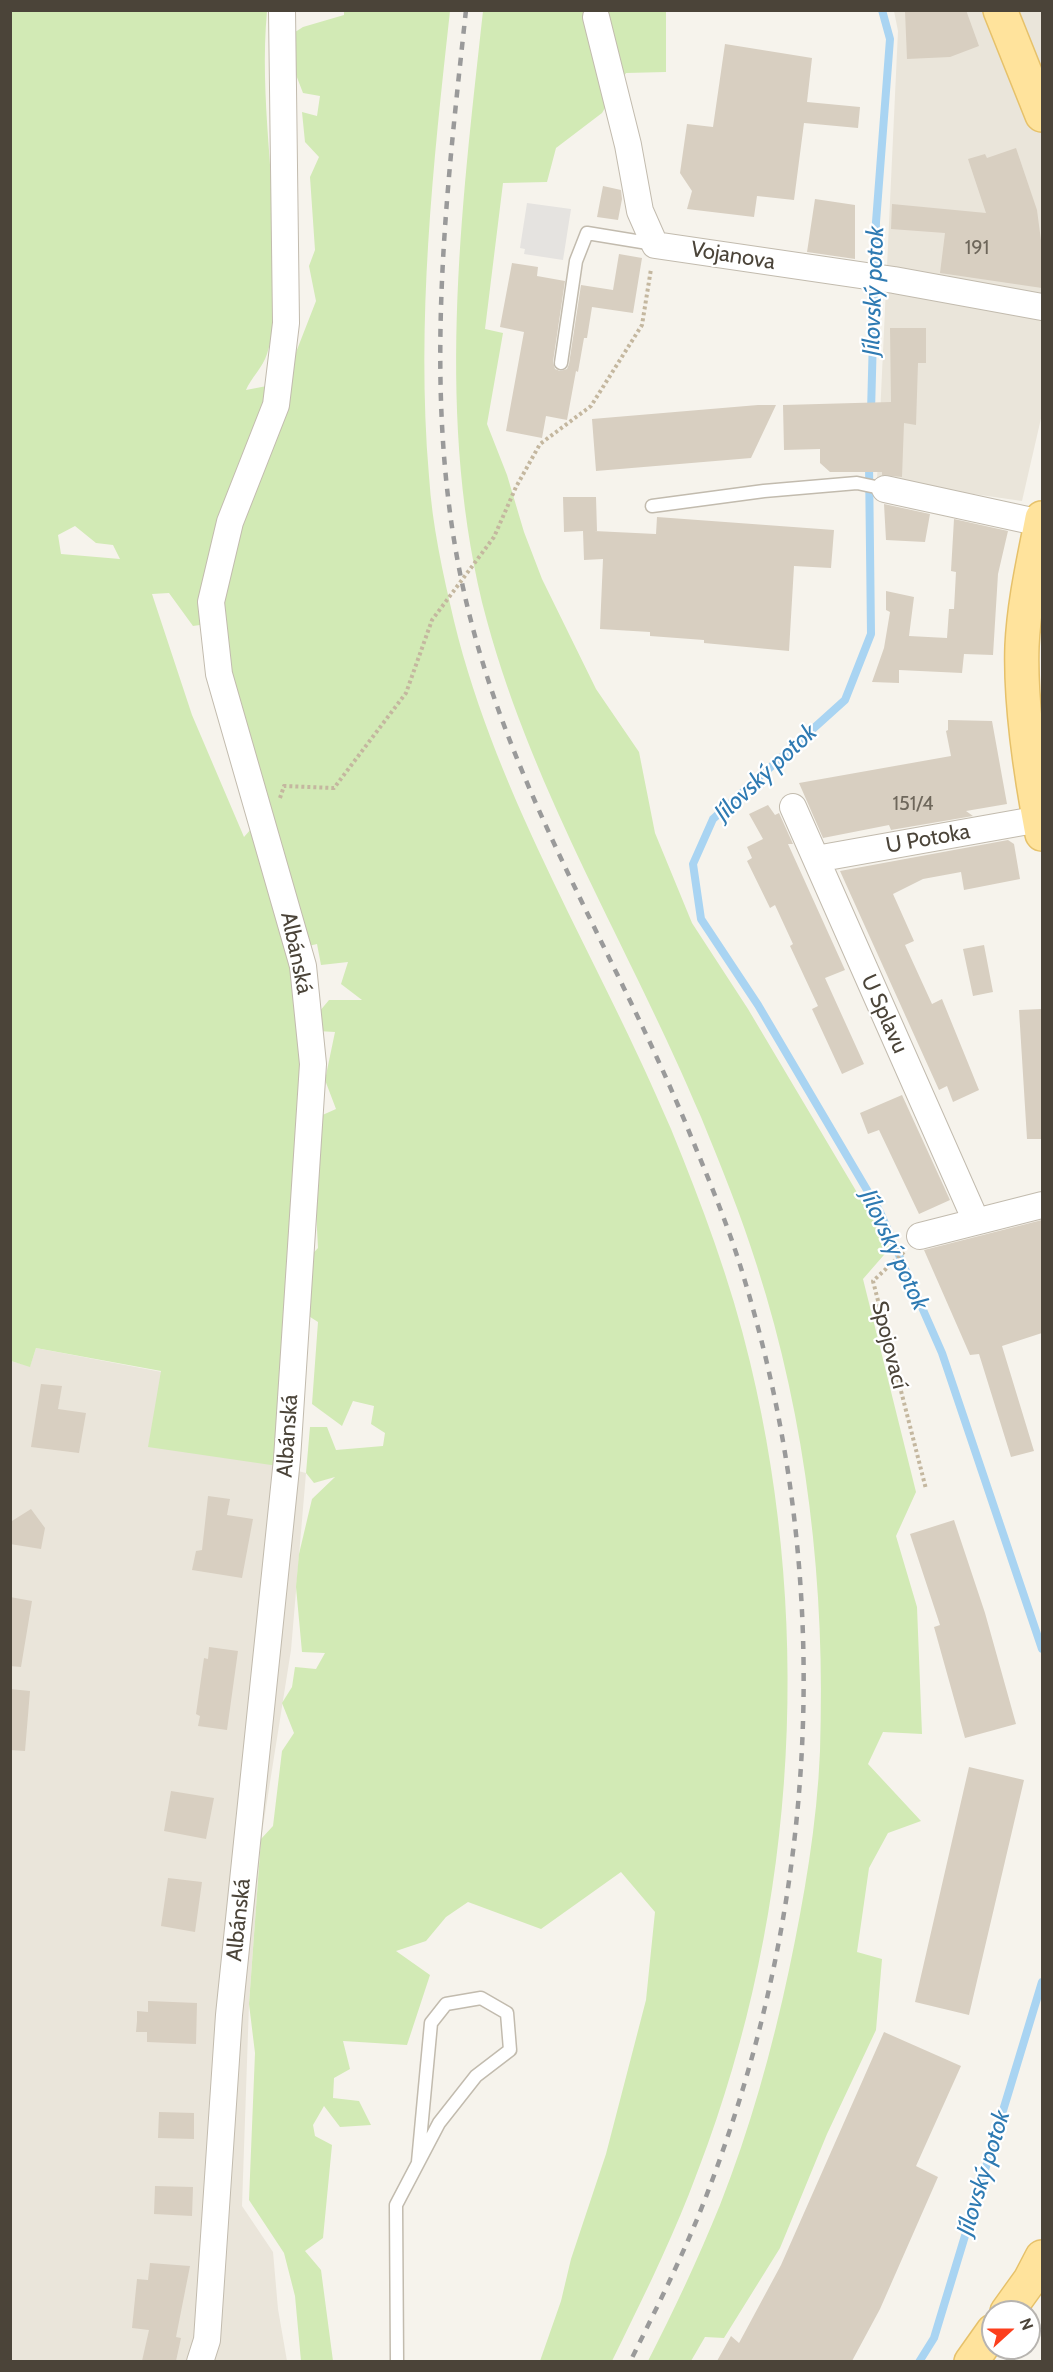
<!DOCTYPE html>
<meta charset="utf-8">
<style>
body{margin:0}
#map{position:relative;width:1053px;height:2372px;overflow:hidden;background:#f6f3ec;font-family:Cabin,sans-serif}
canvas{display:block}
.frame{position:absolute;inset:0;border:12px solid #4b4439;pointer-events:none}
.north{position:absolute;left:981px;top:2300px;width:60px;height:60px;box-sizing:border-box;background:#fff;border:2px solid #b7b4b0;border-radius:50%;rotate:69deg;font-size:16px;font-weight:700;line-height:24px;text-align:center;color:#4b4439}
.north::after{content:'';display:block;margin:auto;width:21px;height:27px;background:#fc3f1d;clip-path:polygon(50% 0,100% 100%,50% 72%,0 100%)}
</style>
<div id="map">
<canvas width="1053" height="2372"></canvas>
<div class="frame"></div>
<div class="north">N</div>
</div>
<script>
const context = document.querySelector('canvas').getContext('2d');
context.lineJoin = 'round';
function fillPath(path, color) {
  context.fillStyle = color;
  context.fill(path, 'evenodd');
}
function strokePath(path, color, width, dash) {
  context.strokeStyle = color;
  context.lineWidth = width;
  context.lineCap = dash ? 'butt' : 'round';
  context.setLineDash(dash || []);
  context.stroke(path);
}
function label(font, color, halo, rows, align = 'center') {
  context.font = font + ' Cabin,sans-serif';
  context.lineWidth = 4.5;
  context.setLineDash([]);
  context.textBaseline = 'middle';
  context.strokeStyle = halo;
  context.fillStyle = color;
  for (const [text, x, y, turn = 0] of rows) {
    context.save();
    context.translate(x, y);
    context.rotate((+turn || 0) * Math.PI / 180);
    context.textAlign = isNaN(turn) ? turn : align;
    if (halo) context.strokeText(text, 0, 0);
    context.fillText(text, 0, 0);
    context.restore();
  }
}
const residential = new Path2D(`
 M894 11H1042V414L1022 501 877 480 898 31Z
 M36 1348 162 1372 278 1466 306 1473 291 1650 261 1839 249 2004 242 2206 273 2252 278 2309 287 2361H11L10 1361 30 1366Z`);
const green = new Path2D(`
 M10 11H267C259 98 276 185 275 272 274 300 276 328 267 354 263 367 251 378 246 390L272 385 293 360 316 301 309 266 315 250 310 177 319 157 305 142 302 112 317 116 320 96 303 93 293 67 292 34 303 27 344 15V11H450C433 165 416 321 429 476 432 525 443 574 454 621 498 802 600 960 671 1129 702 1205 731 1282 750 1362 816 1637 795 1932 689 2194 666 2252 639 2306 612 2361H540L561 2301 571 2259 606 2154 646 2000 655 1912 621 1872 541 1929 468 1902 446 1917 426 1941 396 1951 430 1975 407 2045 343 2041 350 2069 334 2078 333 2098 359 2101 371 2125 340 2127 324 2106 313 2125 315 2136 332 2145 323 2238 305 2251 321 2270 333 2361H301L295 2296 284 2253 249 2200 255 2053 249 2004 261 1839 273 1826 282 1751 294 1733 282 1703 292 1687 295 1667 316 1669 325 1653 302 1652 296 1587 299 1554 312 1499 335 1477 314 1483 306 1473 310 1427H327L336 1450 383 1446 385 1433 371 1424 374 1406 353 1401 342 1426 312 1404 318 1322 296 1308 299 1268 318 1248 315 1191 300 1188 278 1466 148 1447 161 1371 36 1348 30 1367 11 1361ZM75 526 96 543 113 545 120 559 61 554 58 535ZM169 593 193 626 220 622 225 672 266 812 244 837 192 715 152 594ZM317 944 321 965 348 962 341 984 362 1000H329L314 1018 317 1031 335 1032 325 1080 336 1109 309 1121 301 1132 300 1033 296 1010H307L304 947Z
 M483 11H666V72L626 73 602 113 556 148 547 182 503 183 485 329 503 333 487 424 507 475 524 532 542 579 596 689 639 752 655 833 692 923 748 1009 890 1248 863 1279 916 1492 896 1536 917 1607 922 1734 883 1732 868 1764 921 1821 888 1833 869 1868 857 1952 882 1959 876 2030 827 2134 780 2248 724 2338 705 2337 691 2361H648C674 2310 698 2259 720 2205 750 2129 772 2050 789 1970 804 1898 817 1825 820 1751 826 1589 807 1421 757 1266 741 1215 721 1166 701 1117 631 950 535 797 487 621 434 422 461 212 483 11Z`);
const parking = new Path2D(`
 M527 203 571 209 563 260 524 254 525 249 520 248Z`);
const stream = new Path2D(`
 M871 412 876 222 890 39 882 10
 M869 463 871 634 845 700 713 819 693 864 701 919 758 1005 880 1212 942 1353 1042 1649
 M919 2362 934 2338 1042 1982`);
const building = new Path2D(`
 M922 10H966L979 46 950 57 907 59 905 11Z
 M725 44 812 58 807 102 860 107 858 128 804 123 794 200 757 196 754 217 687 209 692 191 680 173 687 124 713 127Z
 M1016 148 1037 210 1042 248V288L940 273 945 233 891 229 892 204 986 213 968 159 985 154 987 158Z
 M603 186 621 190 622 199 618 220 597 217Z
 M815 199 855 205V259L807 252Z
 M619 254 642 258 633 313 592 307 587 338H584L578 372 576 371 567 420 546 416 542 438 506 431 524 332 500 327 512 263 538 267 537 276 565 281 553 362 555 369 560 371 567 369 569 364 581 285 613 290Z
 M890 328H926V363H918L916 425 904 423 902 477 882 475V472H830L820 463V449L784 450 783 405 891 402Z
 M758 405H776L751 458 596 471 592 419Z
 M563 497H596L597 531H594L656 534 657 517 834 530 831 568 794 566 789 651 704 643V640L650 636V632L600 629 603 559 584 560 583 531 564 532Z
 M884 504 930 514 925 542 886 540Z
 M954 519 1008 531 998 574 993 655 964 654 962 673 899 670V683L872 682 884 648 890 612 886 610V591L914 597 909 636 947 638 949 609H954L956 572 951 571Z
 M948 720 992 721 1007 804 966 811 973 816 891 830 889 825 823 838 799 783 951 756 946 731 948 730Z
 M768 805 775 815 779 813 793 844H788L845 970 825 978 864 1064 842 1074 812 1009 818 1006 790 946 793 944 775 905 770 908 747 861 752 858 747 847 763 839 749 814Z
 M1008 840 1014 844 1020 879 964 890 961 872 923 879 893 894 914 941 905 945 932 1004 942 999 979 1090 953 1102 947 1086 939 1090 840 871Z
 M984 945 993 992 973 996 963 949Z
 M1042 1009V1139H1027L1019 1010Z
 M902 1095 950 1200 919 1214 879 1130 868 1134 860 1113Z
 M1042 1220V1333L1002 1346 1034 1451 1011 1457 979 1354 970 1355 924 1250Z
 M41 1384 62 1386 58 1409 86 1413 79 1453 31 1447Z
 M208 1496 230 1499 227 1515 253 1519 242 1578 192 1570 196 1551 202 1550Z
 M31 1509 45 1528 41 1549 10 1544 12 1521Z
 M954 1520 985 1613 1016 1724 965 1738 934 1627 940 1625 910 1534Z
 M10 1597 32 1601 21 1667 10 1666Z
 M209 1647 238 1651 227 1730 198 1726 200 1716 196 1714 204 1658 208 1659Z
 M10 1689 30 1691 25 1751 10 1750Z
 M969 1767 1024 1780 969 2015 915 2002Z
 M171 1791 214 1798 206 1839 164 1831Z
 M168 1878 202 1882 195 1932 161 1926Z
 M148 2001 197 2003 196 2044 147 2042V2032H136L137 2021V2011L148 2012Z
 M884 2032 961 2066 916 2166 938 2177 880 2309 852 2361H717L731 2336 739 2343 781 2265Z
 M159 2112 194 2113V2139L158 2138Z
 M155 2186 193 2187 192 2216 154 2214Z
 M150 2263 190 2266 176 2337 181 2338 176 2361H142L149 2330 132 2328 137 2279 148 2280Z`);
const path = new Path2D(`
 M280 798 284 786 334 788 406 693 432 620 494 537 516 487 540 444 591 406 642 325 651 269
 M904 1252 873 1281 926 1489`);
const service = new Path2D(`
 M561 363 576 261 587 233 654 244
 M652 506 764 491 857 483 885 489
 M397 2362 396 2205 439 2123 476 2076 510 2050 507 2013 481 1998 446 2004 431 2023 418 2162`);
const minor = new Path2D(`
 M596 17 628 145 640 211 655 245 894 280 1042 307
 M885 489 1041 523
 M793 807 976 1221
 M816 859 1040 819
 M920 1236 1042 1205
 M200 2362 207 2340 229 2015 287 1459 313 1064 303 966 219 674 211 602 230 522 276 405 286 323 282 10`);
const primary = new Path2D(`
 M1000 10 1042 115
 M1042 518C1034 560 1024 602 1022 646 1020 704 1031 776 1042 834
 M1007 2312 1030 2280 1042 2257
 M971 2362 993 2331`);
const rail = new Path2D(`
 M466 10C444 213 419 421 471 621 517 801 618 958 688 1129 708 1178 729 1227 744 1278 836 1581 820 1899 707 2194 685 2252 657 2307 630 2362`);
const numberNames = [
 ["191",977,248],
 ["151/4",913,804]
];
const streetNames = [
 ["Vojanova",733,256,9],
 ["U Potoka",928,839,-10],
 ["Albánská",296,953,78],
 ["U Splavu",884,1014,66],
 ["Spojovací",889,1345,76],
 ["Albánská",288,1436,-86],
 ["Albánská",239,1920,-84]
];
const waterNames = [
 ["Jílovský potok",874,291,-88],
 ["Jílovský potok",766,773,-43],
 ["Jílovský potok",894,1250,65],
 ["Jílovský potok",984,2173,-73]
];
fillPath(residential, '#eae5da');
fillPath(green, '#d2eab5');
fillPath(parking, '#e5e3e0');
strokePath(stream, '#a9d4f2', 8);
fillPath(building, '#d8cfc1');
strokePath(service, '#c2bbae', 15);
strokePath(minor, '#c2bbae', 28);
strokePath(primary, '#e6c16a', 36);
strokePath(path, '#c4b79f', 4, [3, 3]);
strokePath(service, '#fff', 12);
strokePath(minor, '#fff', 26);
strokePath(primary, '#ffe39c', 33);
strokePath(rail, '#9a9a9a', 4.5, [8, 8]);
label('20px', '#6e675b', null, numberNames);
label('22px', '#4b4439', '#fff', streetNames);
label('italic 24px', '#2e7ab2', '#fff', waterNames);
</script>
